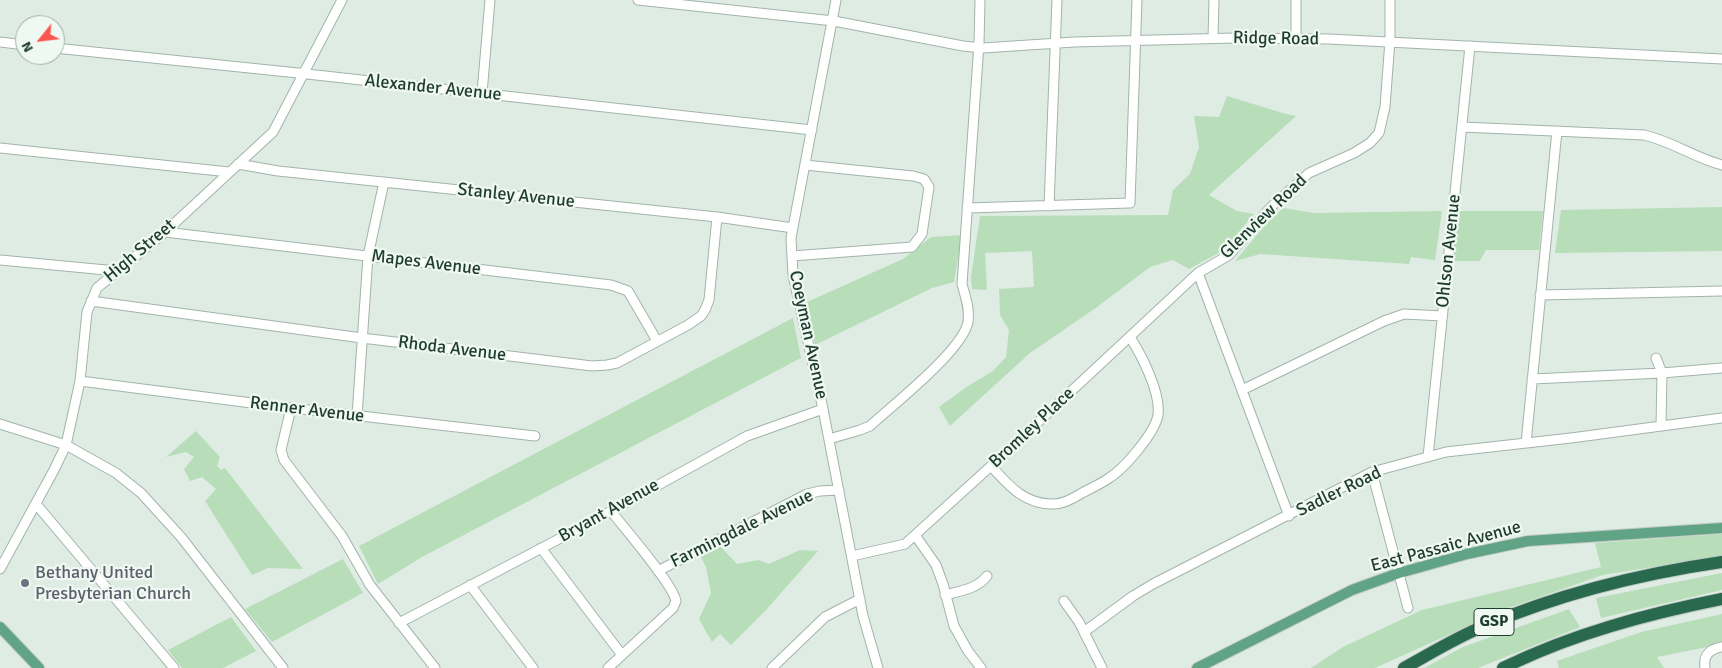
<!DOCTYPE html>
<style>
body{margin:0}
#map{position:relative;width:1722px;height:668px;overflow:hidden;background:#dfece4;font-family:Signika,sans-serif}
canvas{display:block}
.north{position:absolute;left:15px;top:15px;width:50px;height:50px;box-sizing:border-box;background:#f0f8f2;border:1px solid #9cada4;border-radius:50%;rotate:241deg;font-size:14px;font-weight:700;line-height:20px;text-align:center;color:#1f3d2f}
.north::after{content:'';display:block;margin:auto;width:18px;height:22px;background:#fa554f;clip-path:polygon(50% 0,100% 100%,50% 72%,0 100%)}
</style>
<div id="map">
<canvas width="1722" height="668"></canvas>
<div class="north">N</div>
</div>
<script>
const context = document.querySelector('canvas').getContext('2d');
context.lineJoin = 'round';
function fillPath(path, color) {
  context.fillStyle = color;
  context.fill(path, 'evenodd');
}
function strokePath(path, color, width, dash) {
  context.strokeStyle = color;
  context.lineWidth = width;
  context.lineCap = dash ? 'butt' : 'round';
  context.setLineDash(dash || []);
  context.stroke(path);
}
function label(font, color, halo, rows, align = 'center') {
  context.font = font + ' Signika,sans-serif';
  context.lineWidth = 4.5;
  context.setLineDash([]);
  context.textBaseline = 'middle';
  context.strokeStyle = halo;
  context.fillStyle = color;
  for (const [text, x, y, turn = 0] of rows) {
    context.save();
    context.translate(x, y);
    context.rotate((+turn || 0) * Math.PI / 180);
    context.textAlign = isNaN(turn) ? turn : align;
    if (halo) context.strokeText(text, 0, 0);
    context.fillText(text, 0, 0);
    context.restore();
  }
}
const green = new Path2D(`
 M1227 96 1286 114 1296 116 1209 195 1237 211 1254 214 1224 250 1189 269 1173 260 1150 267 1097 307 1030 353 950 426 939 407 968 386 993 371 1006 357 1009 330 1000 315 999 289 1034 287 1032 251 985 253 987 290 972 289 971 277 980 216 1168 215 1173 190 1190 174 1199 147 1194 116 1219 117Z
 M1722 207V251L1555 253 1561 210Z
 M1284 208 1314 213 1442 211 1435 260 1411 257 1409 264 1260 254 1235 261 1272 217Z
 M1458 211H1543L1539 250H1486L1480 261H1453Z
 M962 235 954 282 932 288 815 345 807 302 903 259 931 237Z
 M793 318 801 358 422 557 378 584 359 546Z
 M196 431 220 457 217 466 221 470 225 468 303 569 268 568 252 575 205 501 216 489 202 477 190 481 184 469 194 457 186 452 166 457Z
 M1722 534V556L1603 575 1508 608 1375 668H1311L1343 647 1422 610 1601 567 1595 543Z
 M720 546 737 564 758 560 769 564 800 550 818 551 766 610 731 645 720 634 712 642 699 619 711 593 706 567 701 557Z
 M343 559 363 593 272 642 245 609Z
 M1722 573V590L1601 618 1596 598Z
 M1569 609 1580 627 1478 668H1424L1463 647Z
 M1722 614V644L1657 657 1664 668H1559L1557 661 1641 632Z
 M231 617 256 651 223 668H182L168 650Z`);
const minor = new Path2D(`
 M638 0 834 21 963 46 983 48 1074 42 1235 38 1329 39 1722 59
 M836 0 791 238 793 275 823 409 863 616 878 668
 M1213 38 1214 0
 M1296 39V0
 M0 42 25 45
 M55 48 298 73 812 130
 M482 93 490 0
 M1462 127 1644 135C1671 141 1695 158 1722 165
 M0 148 229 172
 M238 164 278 171 717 217 793 228
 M1049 206 1057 0
 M967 208 1130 203 1137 0
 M165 232 611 285 628 291 657 341
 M792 256 912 247 922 234 929 187 924 179 913 176 805 165
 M0 260 117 271
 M1198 273 1289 516
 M1540 295 1722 291
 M91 301 362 338 592 366 607 365 617 363 688 325 701 316 705 310 709 300 717 217
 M1656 358 1662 373 1661 426
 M1532 379 1662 373 1722 368
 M80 381 291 408 535 436
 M1242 390 1384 321 1404 314 1442 316
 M291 408 281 450 284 460 342 536 370 585 435 668
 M357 416 368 256 384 182
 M0 424 66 445 116 473 141 493 181 537 283 668
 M829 439 860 430 870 426C893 405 963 350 968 322 970 308 965 296 962 284L979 44 980 0
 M1526 443 1557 131
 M1428 457 1470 46
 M991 466C1009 486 1025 505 1054 504 1064 504 1074 498 1082 493 1091 488 1101 484 1109 478 1124 469 1155 433 1158 415 1161 393 1142 356 1130 337
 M1372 472 1408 608
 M36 504 174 668
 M915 535 936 565 943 584 954 626 968 651 981 668
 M541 548 622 655
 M852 556 905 544 991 466 1198 273 1229 255 1271 207 1309 173 1354 153 1370 143 1379 133 1385 107 1390 40V0
 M0 569 54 470 66 445 80 381 87 312 97 288 165 232 273 132 342 0
 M658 571 807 494 820 491 839 490
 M470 585 533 668
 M945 595C960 591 977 589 987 576
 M1064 601 1079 622 1102 668
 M399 623 595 520 747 436 823 409
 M1084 632 1133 596 1153 584 1372 472 1446 452 1571 438 1722 418
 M608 668 673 608 676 601C673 584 624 528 611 511
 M772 668 825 617 860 599
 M1705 668C1703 655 1710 649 1722 647`);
const major = new Path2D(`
 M0 627 39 668
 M1197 668 1352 590 1399 573 1467 554 1528 541 1722 528`);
const highway = new Path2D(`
 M1404 668C1430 654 1455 638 1482 627 1559 594 1639 574 1722 562
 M1503 668C1572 634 1647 614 1722 599`);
const markers = [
 [25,583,5,"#6b7280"]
];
const shields = [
 [1494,622,40]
];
const shieldNames = [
 ["GSP",1494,622]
];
const streetNames = [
 ["Ridge Road",1276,39,1],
 ["Alexander Avenue",433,88,6],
 ["Stanley Avenue",516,196,6],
 ["Glenview Road",1264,217,-44],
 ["High Street",140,251,-40],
 ["Ohlson Avenue",1449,251,-84],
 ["Mapes Avenue",426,263,7],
 ["Coeyman Avenue",808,335,78],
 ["Rhoda Avenue",452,349,7],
 ["Renner Avenue",307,410,7],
 ["Bromley Place",1032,428,-43],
 ["Sadler Road",1339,492,-26],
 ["Bryant Avenue",609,511,-29],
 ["Farmingdale Avenue",742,529,-26],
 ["East Passaic Avenue",1446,547,-15]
];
const worshipNames = [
 ["Bethany United",35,573],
 ["Presbyterian Church",35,594]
];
fillPath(green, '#b7deb9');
strokePath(minor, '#a2b4aa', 11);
strokePath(major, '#c0c9c5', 12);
strokePath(highway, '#c0c9c5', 14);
strokePath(minor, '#fff', 9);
strokePath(major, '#61a485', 10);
strokePath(highway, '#296a4f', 12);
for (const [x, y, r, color] of markers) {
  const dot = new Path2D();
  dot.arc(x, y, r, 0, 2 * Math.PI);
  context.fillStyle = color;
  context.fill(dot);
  strokePath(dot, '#f0f8f2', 2);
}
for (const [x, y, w] of shields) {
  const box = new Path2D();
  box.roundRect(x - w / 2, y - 13.5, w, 27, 4);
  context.fillStyle = '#f0f8f2';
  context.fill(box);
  strokePath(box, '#1f3d2f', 1);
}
label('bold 16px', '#1f3d2f', null, shieldNames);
label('18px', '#1f3d2f', '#f0f8f2', streetNames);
label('18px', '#5b616d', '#f0f8f2', worshipNames, 'left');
</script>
